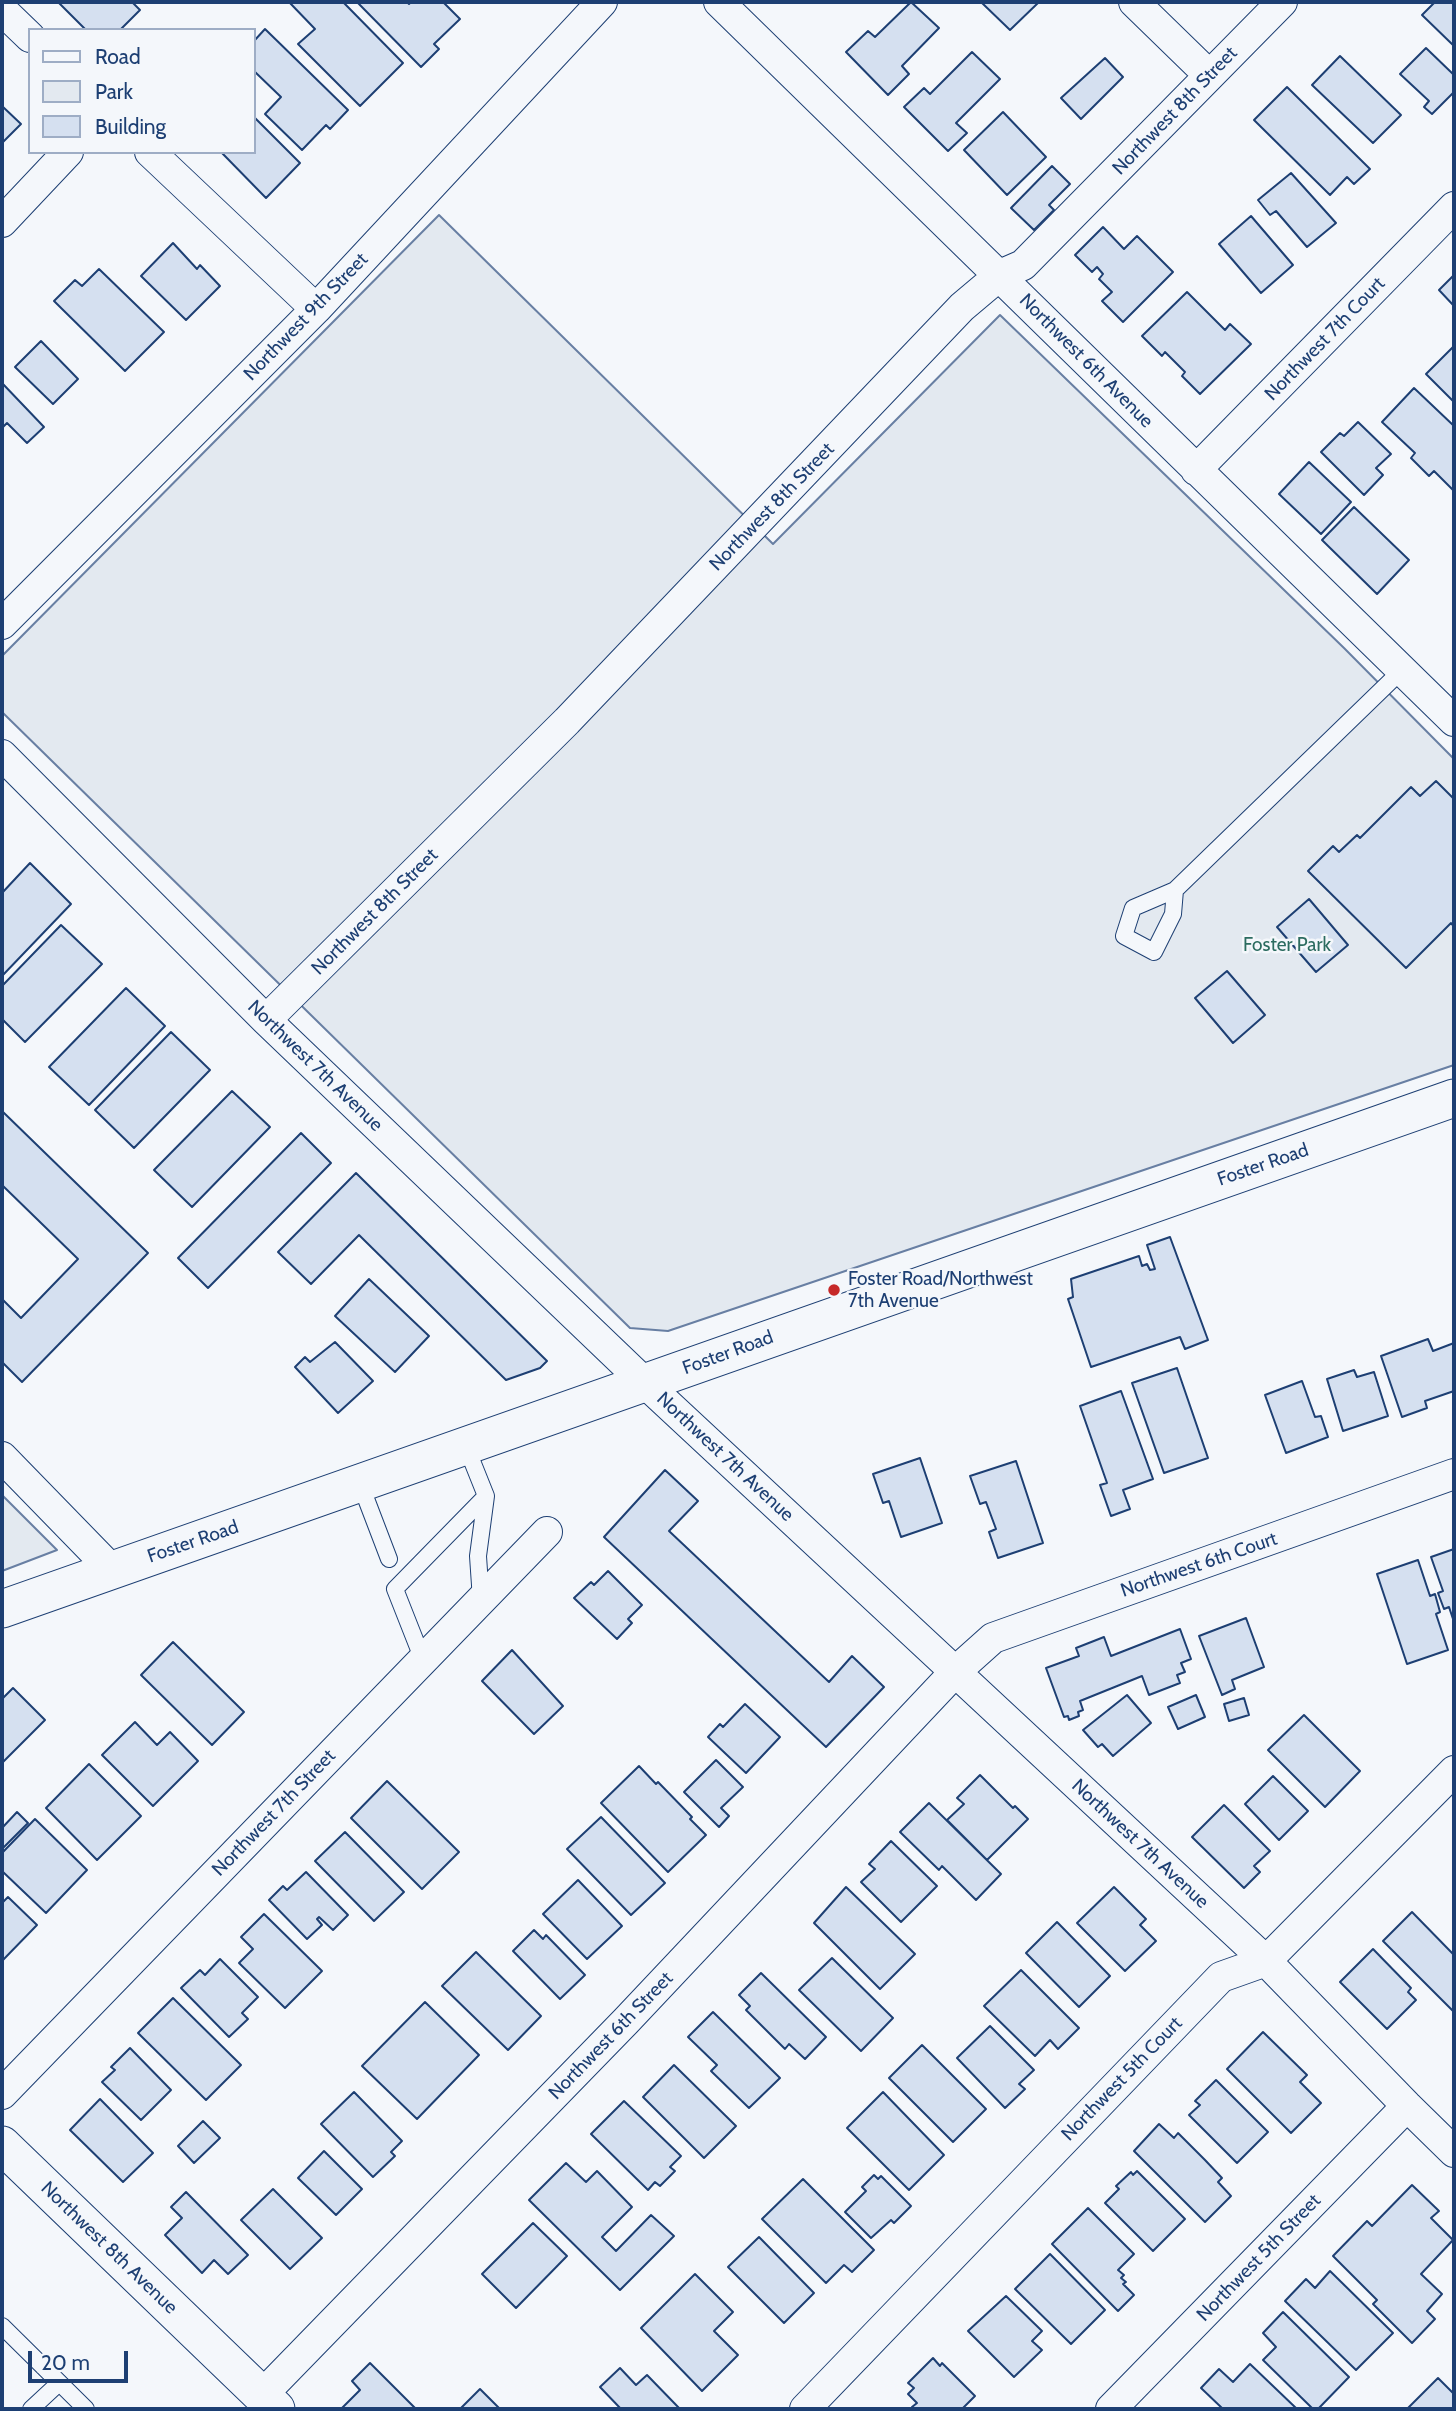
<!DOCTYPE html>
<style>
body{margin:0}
#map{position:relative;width:1456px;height:2411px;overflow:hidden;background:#f4f7fb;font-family:Cabin,sans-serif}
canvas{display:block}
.frame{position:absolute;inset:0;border:4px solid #1d3f73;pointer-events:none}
.legend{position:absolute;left:28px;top:28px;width:228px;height:126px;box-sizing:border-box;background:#f4f7fb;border:2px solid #9eadc5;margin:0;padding:9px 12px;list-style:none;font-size:21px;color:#1d3f73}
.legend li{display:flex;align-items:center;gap:14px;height:35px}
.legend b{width:35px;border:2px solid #9eadc5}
.scale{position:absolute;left:28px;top:2351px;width:100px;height:32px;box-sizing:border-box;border:4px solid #1d3f73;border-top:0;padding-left:9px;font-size:21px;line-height:24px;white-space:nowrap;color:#1d3f73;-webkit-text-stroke:5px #f4f7fb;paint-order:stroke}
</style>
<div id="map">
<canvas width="1456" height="2411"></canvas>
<div class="frame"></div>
<ul class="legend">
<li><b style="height:9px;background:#f4f7fb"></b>Road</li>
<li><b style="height:19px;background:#e3e9f0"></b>Park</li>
<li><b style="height:19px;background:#d5e0f0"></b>Building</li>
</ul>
<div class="scale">20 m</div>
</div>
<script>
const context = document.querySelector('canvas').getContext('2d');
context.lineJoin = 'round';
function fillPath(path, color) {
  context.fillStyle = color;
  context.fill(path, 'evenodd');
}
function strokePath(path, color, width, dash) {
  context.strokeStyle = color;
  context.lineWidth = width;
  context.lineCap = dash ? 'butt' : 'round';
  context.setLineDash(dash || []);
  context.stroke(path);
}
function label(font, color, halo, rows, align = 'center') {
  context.font = font + ' Cabin,sans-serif';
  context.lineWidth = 5;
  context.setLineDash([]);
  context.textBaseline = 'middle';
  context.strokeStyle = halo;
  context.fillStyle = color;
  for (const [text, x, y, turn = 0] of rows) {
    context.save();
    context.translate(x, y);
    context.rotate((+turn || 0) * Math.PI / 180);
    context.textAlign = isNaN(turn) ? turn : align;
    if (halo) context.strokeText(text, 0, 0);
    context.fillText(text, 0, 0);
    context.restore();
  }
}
const green = new Path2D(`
 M439 215 773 544 1000 315 1344 648 1454 759V1065L668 1331 630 1328 2 712V656Z
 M2 1495 57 1550 2 1571Z`);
const building = new Path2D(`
 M58 2H132L140 10 120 30H86Z
 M289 2H343L403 63 360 106 298 44 315 29Z
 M357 2H407L409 4 411 2H443L460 19 434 44 439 49 421 67Z
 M911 2 939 28 902 66 909 74 888 95 846 52 868 31 875 37Z
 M981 2H1039L1010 30Z
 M1435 2H1454V46L1422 15Z
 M265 29 348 110 330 129 326 125 302 150 265 114 281 97 254 71V41Z
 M1426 48 1454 75V92L1432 114 1424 107 1429 101 1400 74Z
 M972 52 1000 79 956 123 967 133 948 151 904 107 924 88 930 94Z
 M1340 56 1401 115 1373 143 1312 85Z
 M1105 58 1123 77 1081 119 1061 98Z
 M1287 87 1370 169 1354 184 1347 177 1330 195 1254 120Z
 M2 106 21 124 2 143Z
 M1003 112 1046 157 1007 195 964 150Z
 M254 117 300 163 266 198 221 152H254Z
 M1052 166 1070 184 1049 205 1054 210 1034 230 1011 208Z
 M1291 173 1336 223 1307 247 1276 211 1270 215 1258 200Z
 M1251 216 1293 265 1261 293 1219 244Z
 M1103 227 1124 249 1137 236 1173 272 1123 322 1102 301 1112 292 1099 279 1103 274 1097 267 1092 272 1075 255Z
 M173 243 197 269 200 265 220 286 186 320 141 276Z
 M99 269 164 332 125 371 54 301 75 280 82 286Z
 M1454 275V306L1439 290Z
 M1187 292 1225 330 1230 324 1251 344 1200 394 1182 376 1185 372 1165 352 1162 356 1142 336Z
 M41 341 78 379 53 404 15 367Z
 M1454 346V402L1426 374Z
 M2 383 44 427 27 443 7 423 2 428Z
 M1414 388 1454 426V491L1434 471 1429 476 1411 458 1415 453 1382 422Z
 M1358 422 1391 454 1376 468 1383 475 1364 495 1321 452 1340 433 1344 436Z
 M1309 462 1351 502 1321 534 1279 494Z
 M1354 507 1409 560 1377 594 1322 540Z
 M1436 781 1454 799V927L1451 923 1406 968 1308 871 1333 846 1339 852 1357 835 1360 838 1411 787 1420 796Z
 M30 863 71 904 2 976V893Z
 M1309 899 1348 945 1316 972 1277 927Z
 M61 925 102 964 25 1042 2 1019V986Z
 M1227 971 1265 1015 1233 1043 1195 998Z
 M126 988 165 1026 89 1105 49 1067Z
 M171 1032 210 1070 134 1148 95 1110Z
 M232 1091 270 1127 192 1207 154 1170Z
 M2 1111 148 1253 22 1382 2 1362V1299L21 1318 78 1259 2 1185Z
 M301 1133 331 1163 208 1288 178 1258Z
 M356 1173 547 1361 540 1368 506 1380 359 1235 311 1284 278 1252Z
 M1170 1237 1208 1340 1185 1349 1180 1337 1091 1367 1068 1299 1073 1297 1071 1279 1139 1256 1142 1266 1147 1264 1150 1270 1155 1269 1147 1245Z
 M369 1279 429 1336 395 1372 335 1316Z
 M1428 1339 1433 1351 1454 1343V1391L1425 1401 1427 1408 1402 1417 1381 1356Z
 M335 1342 373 1381 338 1413 295 1367 305 1357 310 1362Z
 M1177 1368 1208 1458 1164 1473 1132 1383Z
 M1354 1370 1357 1377 1374 1372 1388 1416 1343 1431 1327 1379Z
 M1302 1381 1315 1417 1321 1416 1328 1437 1286 1453 1265 1395Z
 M1121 1391 1153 1479 1123 1490 1130 1509 1111 1516 1100 1485 1107 1483 1080 1406Z
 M920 1458 942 1523 901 1537 889 1501 883 1503 873 1474Z
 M1016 1461 1043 1543 998 1558 989 1532 996 1529 986 1502 980 1504 970 1476Z
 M665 1470 698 1501 669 1531 829 1682 852 1656 884 1687 826 1747 604 1537Z
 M1454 1549V1622L1449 1607 1444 1609 1438 1593 1443 1591 1431 1557Z
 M1418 1560 1430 1596 1435 1594 1440 1612 1436 1614 1448 1650 1407 1664 1377 1574Z
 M608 1571 642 1605 628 1619 632 1623 617 1639 574 1598 591 1582 594 1585Z
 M1246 1618 1264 1667 1232 1680 1235 1689 1222 1695 1199 1636Z
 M1180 1629 1191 1659 1181 1663 1185 1672 1177 1675 1180 1683 1149 1695 1142 1676 1080 1701 1083 1710 1078 1712 1079 1716 1069 1720 1068 1716 1064 1717 1046 1668 1079 1656 1076 1648 1104 1637 1111 1656Z
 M173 1642 244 1712 212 1745 141 1675Z
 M512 1650 563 1706 534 1734 482 1681Z
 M13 1688 45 1720 2 1763V1699Z
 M1127 1695 1151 1723 1113 1756 1102 1744 1098 1747 1083 1730Z
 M1196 1695 1205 1717 1178 1729 1168 1707Z
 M1244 1698 1249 1715 1229 1721 1224 1704Z
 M745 1704 780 1737 746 1773 708 1737 720 1724 723 1727Z
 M1304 1715 1360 1771 1325 1807 1268 1750Z
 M135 1722 157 1745 170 1732 198 1761 153 1806 102 1755Z
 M716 1760 743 1787 721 1808 729 1816 719 1827 684 1792Z
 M89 1764 141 1816 97 1860 46 1808Z
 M639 1766 656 1784 658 1782 692 1817 690 1819 706 1835 668 1872 601 1803Z
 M980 1775 1013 1808 1015 1806 1028 1819 987 1860 947 1820 964 1804 957 1798Z
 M1273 1776 1308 1811 1279 1840 1245 1804Z
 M387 1781 459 1852 422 1889 351 1818Z
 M929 1803 1001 1874 976 1900 942 1866 939 1870 900 1832Z
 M1224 1805 1270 1851 1254 1866 1260 1872 1244 1888 1192 1837Z
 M17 1812 28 1823 3 1848 2 1828Z
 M601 1817 665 1883 631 1915 567 1849Z
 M35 1819 87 1870 46 1913 2 1871V1853Z
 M345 1832 404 1892 374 1921 315 1861Z
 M891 1841 937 1886 901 1922 861 1882 875 1869 869 1864Z
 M306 1872 348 1915 333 1930 319 1917 317 1919 322 1925 307 1939 269 1900 283 1886 287 1890Z
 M578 1880 622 1926 587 1959 543 1914Z
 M846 1887 915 1954 880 1989 814 1923Z
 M1114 1887 1146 1919 1140 1925 1156 1941 1125 1971 1077 1923Z
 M8 1897 37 1925 2 1961V1903Z
 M1412 1912 1454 1955V2012L1383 1941Z
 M264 1914 322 1971 285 2008 239 1963 253 1949 241 1937Z
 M1057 1922 1110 1976 1079 2007 1026 1953Z
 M534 1930 543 1939 546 1935 585 1975 560 1999 513 1951Z
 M1373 1949 1411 1988 1408 1992 1416 2000 1387 2029 1340 1982Z
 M476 1952 541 2016 508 2050 442 1986Z
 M832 1958 893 2018 861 2051 799 1990Z
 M220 1959 258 1997 242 2013 248 2019 229 2037 181 1988 200 1970 205 1975Z
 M1021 1970 1079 2028 1058 2049 1050 2040 1035 2056 984 2006Z
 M761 1973 826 2037 805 2059 789 2044 785 2049 746 2010 750 2006 739 1995Z
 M173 1998 241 2065 206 2100 138 2033Z
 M425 2002 479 2055 417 2119 362 2066Z
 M713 2012 780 2078 749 2108 711 2071 717 2065 688 2037Z
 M990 2026 1034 2070 1019 2084 1025 2089 1005 2108 957 2058Z
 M1263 2032 1307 2075 1300 2082 1321 2103 1291 2133 1227 2069Z
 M922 2045 986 2109 953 2142 889 2078Z
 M130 2048 171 2090 141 2120 102 2082 115 2070 111 2067Z
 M674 2065 736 2126 704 2158 643 2097Z
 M1216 2080 1268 2132 1237 2163 1189 2115 1200 2105 1195 2101Z
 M354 2092 402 2141 391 2152 395 2156 373 2177 321 2124Z
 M883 2092 944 2155 909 2190 847 2128Z
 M100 2099 153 2153 123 2182 70 2130Z
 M624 2101 681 2156 670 2167 675 2171 660 2186 655 2182 648 2190 591 2134Z
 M203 2121 220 2138 194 2163 178 2146Z
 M1159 2124 1174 2138 1178 2133 1205 2160 1222 2178 1218 2182 1231 2196 1205 2222 1134 2151Z
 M324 2151 362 2189 336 2215 298 2178Z
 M566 2163 586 2182 597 2171 632 2207 602 2237 616 2251 651 2215 674 2236 620 2290 529 2200Z
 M1137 2171 1185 2219 1153 2251 1105 2203 1119 2189 1116 2186 1131 2172 1133 2175Z
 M874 2175 878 2179 881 2176 911 2206 894 2223 891 2220 871 2238 845 2212 866 2191 862 2187Z
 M803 2179 874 2250 852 2272 844 2265 826 2283 762 2219Z
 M1412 2185 1439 2211 1431 2218 1453 2240 1421 2274 1442 2294 1427 2311 1435 2319 1412 2343 1373 2304 1377 2300 1333 2256 1367 2221 1372 2226Z
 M273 2189 322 2238 290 2269 241 2220Z
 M186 2192 248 2255 228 2274 214 2260 202 2273 165 2235 182 2218 171 2207Z
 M1088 2208 1134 2254 1118 2270 1124 2275 1121 2278 1126 2282 1123 2284 1134 2295 1118 2311 1052 2244Z
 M533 2223 567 2256 516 2308 482 2274Z
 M759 2237 814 2293 784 2323 728 2267Z
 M1050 2254 1105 2310 1071 2344 1015 2289Z
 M1330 2271 1393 2333 1356 2370 1285 2301 1306 2279 1315 2288Z
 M695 2274 733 2312 714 2331 738 2355 702 2391 641 2328Z
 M1006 2296 1042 2331 1032 2341 1042 2350 1014 2377 968 2331Z
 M1283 2312 1349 2377 1318 2409H1313L1263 2360 1276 2347 1263 2333Z
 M933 2358 940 2366 942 2363 975 2396 962 2409H913L912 2407 917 2403 908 2394 914 2388 908 2383Z
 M370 2363 416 2409 342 2408 360 2390 352 2381Z
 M1250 2364 1297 2409H1223L1201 2388 1219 2369 1233 2382Z
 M620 2368 636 2385 647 2375 680 2409H621L600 2387Z
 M1438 2378 1454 2394V2409H1407Z
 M480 2389 500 2409H460Z`);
const service = new Path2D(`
 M1175 890 1173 914 1154 952 1124 936 1133 908 1175 890 1401 671
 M466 1446 486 1496 478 1556 481 1600
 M360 1483 389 1559
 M423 1660 395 1589 486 1496
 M2 2326 86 2409
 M31 2409 59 2383`);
const minor = new Path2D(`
 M719 2 1454 721
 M1134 2 1209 75
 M2 10 30 37
 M150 152 316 309
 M2 222 68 152
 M1196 470 1454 207
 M2 624 316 309 602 2
 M2 755 266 1020 645 1383 1266 1961 1407 2106 1454 2152
 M266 1020 567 721 962 307 1000 275 1023 265 1282 2
 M2 1457 112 1570
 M2 2094 547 1532
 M262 2395 626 2021 955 1672 993 1638 1454 1474
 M805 2409 1221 1977 1266 1961 1454 1771
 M1111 2409 1407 2106`);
const tertiary = new Path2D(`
 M2 1609 1454 1098
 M2 2145 276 2409`);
const markers = [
 [834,1290,7,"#c62828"]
];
const streetNames = [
 ["Northwest 8th Street",1175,111,-46],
 ["Northwest 9th Street",306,317,-46],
 ["Northwest 7th Court",1325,339,-46],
 ["Northwest 6th Avenue",1086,361,45],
 ["Northwest 8th Street",772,507,-46],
 ["Northwest 8th Street",375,912,-45],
 ["Northwest 7th Avenue",315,1066,44],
 ["Foster Road",1263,1165,-19],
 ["Foster Road",728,1353,-20],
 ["Northwest 7th Avenue",725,1457,43],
 ["Foster Road",193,1542,-19],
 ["Northwest 6th Court",1199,1565,-19],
 ["Northwest 7th Street",274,1813,-46],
 ["Northwest 7th Avenue",1140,1844,43],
 ["Northwest 6th Street",611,2036,-46],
 ["Northwest 5th Court",1122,2079,-46],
 ["Northwest 8th Avenue",109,2248,44],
 ["Northwest 5th Street",1259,2258,-46]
];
const parkNames = [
 ["Foster Park",1287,945]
];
const poiNames = [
 ["Foster Road/Northwest",848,1279],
 ["7th Avenue",848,1301]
];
fillPath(green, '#e3e9f0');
strokePath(green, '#687fa3', 2);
fillPath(building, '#d5e0f0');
strokePath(building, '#1d3f73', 2);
strokePath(service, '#1d3f73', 18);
strokePath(minor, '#1d3f73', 32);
strokePath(tertiary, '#1d3f73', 39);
strokePath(service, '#f4f7fb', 16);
strokePath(minor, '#f4f7fb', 30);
strokePath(tertiary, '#f4f7fb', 37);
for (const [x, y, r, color] of markers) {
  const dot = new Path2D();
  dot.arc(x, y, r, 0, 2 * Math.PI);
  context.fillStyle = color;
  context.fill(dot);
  strokePath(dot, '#f4f7fb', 2.5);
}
label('19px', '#1d3f73', '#f4f7fb', streetNames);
label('19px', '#2c6c60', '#f4f7fb', parkNames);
label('19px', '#1d3f73', '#f4f7fb', poiNames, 'left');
</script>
